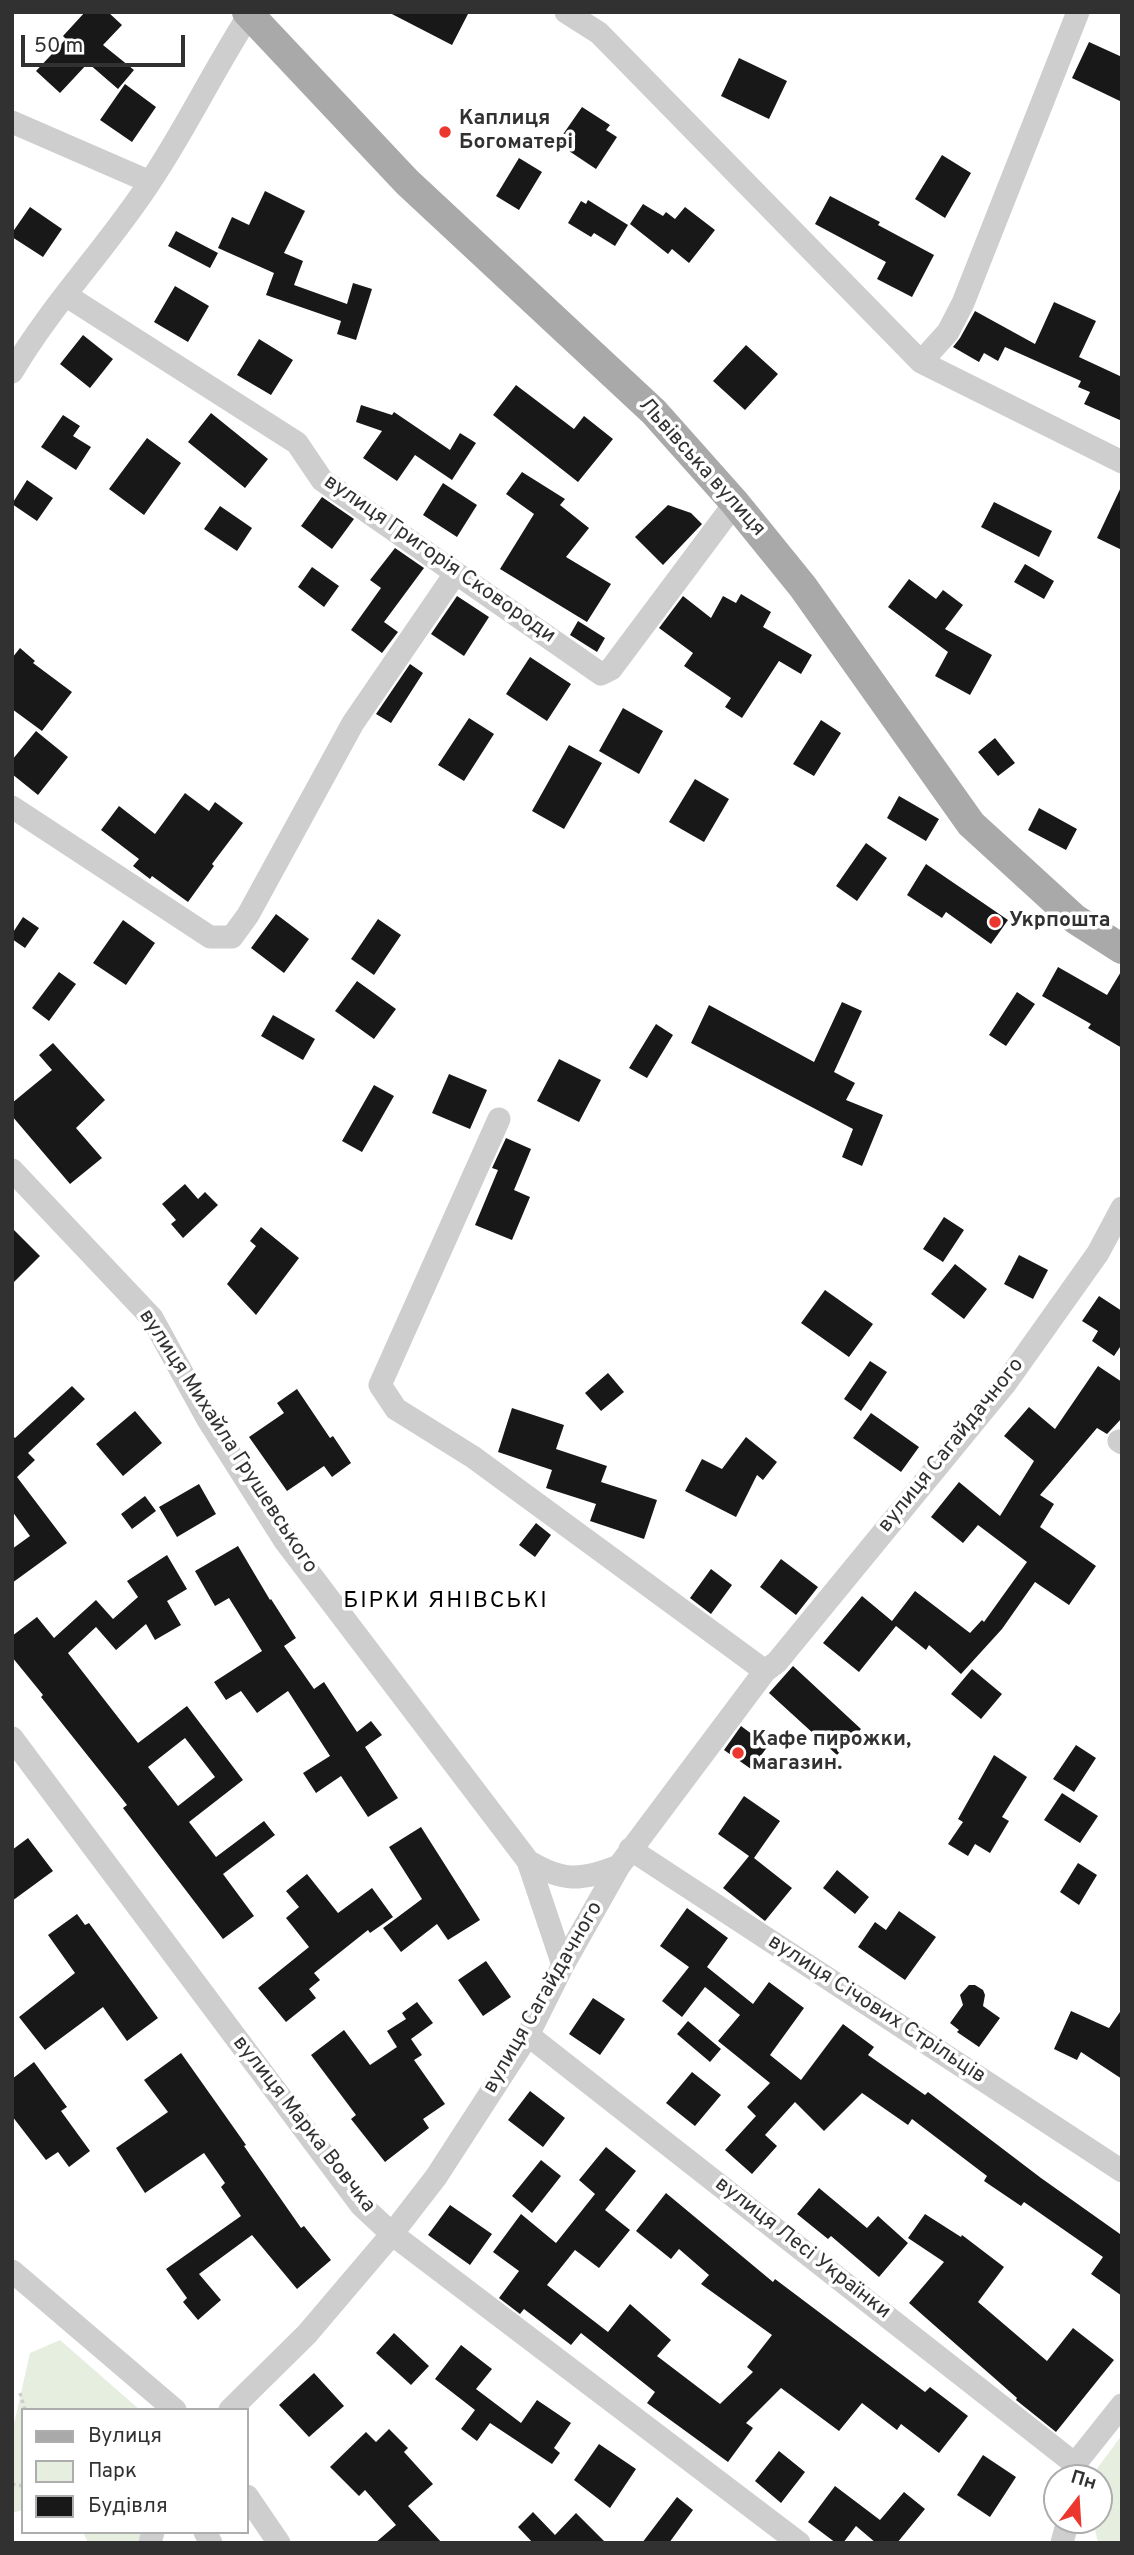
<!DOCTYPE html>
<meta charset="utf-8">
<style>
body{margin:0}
#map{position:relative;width:1134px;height:2555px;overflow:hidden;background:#fff;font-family:Overpass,sans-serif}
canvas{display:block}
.frame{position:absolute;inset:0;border:14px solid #313131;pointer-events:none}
.legend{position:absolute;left:21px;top:2408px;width:228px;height:126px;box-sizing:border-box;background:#fff;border:2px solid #adadad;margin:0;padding:9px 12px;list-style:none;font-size:21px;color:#313131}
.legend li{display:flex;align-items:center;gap:14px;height:35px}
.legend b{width:35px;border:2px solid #adadad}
.north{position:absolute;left:1043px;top:2464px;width:70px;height:70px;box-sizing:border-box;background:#fff;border:2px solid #adadad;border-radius:50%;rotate:17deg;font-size:19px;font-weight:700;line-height:28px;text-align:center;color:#313131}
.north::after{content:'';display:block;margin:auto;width:24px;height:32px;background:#ec372f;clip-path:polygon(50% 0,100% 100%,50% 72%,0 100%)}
.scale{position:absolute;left:21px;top:35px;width:164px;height:32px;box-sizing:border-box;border:4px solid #313131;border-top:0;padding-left:9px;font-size:21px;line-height:24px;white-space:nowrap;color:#313131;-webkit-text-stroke:5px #fff;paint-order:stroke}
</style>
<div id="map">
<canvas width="1134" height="2555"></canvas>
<div class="frame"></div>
<ul class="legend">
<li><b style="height:9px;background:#a9a9a9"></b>Вулиця</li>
<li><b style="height:19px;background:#e5eedf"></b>Парк</li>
<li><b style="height:19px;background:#181818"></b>Будівля</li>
</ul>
<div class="north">Пн</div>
<div class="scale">50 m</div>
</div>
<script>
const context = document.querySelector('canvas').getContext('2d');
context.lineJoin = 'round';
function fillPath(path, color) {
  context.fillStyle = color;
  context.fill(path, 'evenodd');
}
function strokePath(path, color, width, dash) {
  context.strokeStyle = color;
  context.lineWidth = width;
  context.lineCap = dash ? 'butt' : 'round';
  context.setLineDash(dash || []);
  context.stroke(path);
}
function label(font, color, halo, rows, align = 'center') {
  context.font = font + ' Overpass,sans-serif';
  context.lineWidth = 7;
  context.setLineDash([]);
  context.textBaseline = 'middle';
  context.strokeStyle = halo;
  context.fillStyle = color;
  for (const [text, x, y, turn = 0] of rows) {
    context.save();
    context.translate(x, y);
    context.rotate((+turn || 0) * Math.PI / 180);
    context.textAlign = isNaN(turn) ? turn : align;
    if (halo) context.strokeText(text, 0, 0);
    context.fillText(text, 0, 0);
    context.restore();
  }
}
const green = new Path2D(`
 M60 2340 140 2410H23V2510L12 2513V2433L30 2353Z
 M1122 2435V2543H1098L1093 2520H1099V2478H1090Z
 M83 2532H142L139 2543H88Z`);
const building = new Path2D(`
 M85 12H108L122 25 103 45 134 70 118 89 88 63 60 93 36 71 66 39 63 36Z
 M388 12H469L452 45Z
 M1089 42 1122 57V102L1072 78Z
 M739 58 787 81 769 119 721 96Z
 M125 84 156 107 132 142 100 120Z
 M582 107 610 125 606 130 617 137 596 169 557 143Z
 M942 155 971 173 945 218 915 199Z
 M519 158 542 172 519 210 496 196Z
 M265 191 305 211 284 253 303 261 294 285 347 304 353 283 372 289 356 340 337 334 341 321 266 295 274 273 218 248 232 217 249 225Z
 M830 196 880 222 878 225 934 255 912 297 877 279 886 262 815 224Z
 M588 200 628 225 615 246 594 233 591 237 568 223 581 201 586 204Z
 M643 204 663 216 666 212 675 219 685 207 715 230 689 263 672 249 668 254 630 224Z
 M30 207 62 229 43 257 12 237V233Z
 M176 231 218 253 210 268 168 246Z
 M175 286 209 306 188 342 154 322Z
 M1054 302 1096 321 1079 357 1122 377V421L1084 404 1090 392 1078 387 1081 381 1005 347 998 361 984 353 979 362 953 347 960 338 975 311 1035 344Z
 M83 335 113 359 90 388 60 364Z
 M259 339 293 360 271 395 237 375Z
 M746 345 778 374 745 410 713 381Z
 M516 385 574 429 584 416 613 439 578 482 493 415Z
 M361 405 392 415 394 412 450 450 460 433 476 443 452 480 415 455 397 481 363 458 382 431 356 422Z
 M211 413 268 459 245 488 188 442Z
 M63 415 80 426 73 436 91 447 76 470 41 447Z
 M147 438 181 463 144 515 109 489Z
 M522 472 565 499 560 505 589 528 566 557 611 584 587 622 500 569 534 514 506 494Z
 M27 480 53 498 37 521 12 504Z
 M443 483 477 505 457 537 423 515Z
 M1122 485V550L1097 538Z
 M322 497 354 519 332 549 301 526Z
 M994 502 1052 531 1039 557 981 527Z
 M668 505 691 513 702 524 663 565 635 537Z
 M220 506 252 528 237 551 204 529Z
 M395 548 424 568 384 622 398 632 382 653 351 630 381 588 370 580Z
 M1025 564 1054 581 1044 599 1014 582Z
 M312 567 339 586 324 607 298 587Z
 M909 579 936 599 943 590 963 605 945 629 992 655 970 695 935 676 948 652 888 607Z
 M741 594 771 612 763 627 812 655 801 674 779 661 742 718 725 707 731 698 684 666 693 653 659 628 683 596 711 618 723 596 736 603Z
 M457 596 489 617 464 656 431 634Z
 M578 621 605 638 597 652 570 635Z
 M20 648 35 661 33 663 72 692 42 731 12 709V658Z
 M530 657 571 684 547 721 506 694Z
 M410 664 423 673 391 723 376 714Z
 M623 708 663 731 639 774 599 751Z
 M469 718 494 734 464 781 438 765Z
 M821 720 841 733 814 776 793 764Z
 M36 731 68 757 38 795 12 774V760Z
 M995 738 1015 763 998 776 978 752Z
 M569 745 602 763 564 829 532 811Z
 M695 779 729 799 704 842 669 822Z
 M185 793 209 811 215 802 243 823 212 864 214 866 188 902 152 876 150 879 133 866 139 859 101 830 119 806 155 834Z
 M899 796 939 819 926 841 887 818Z
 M1039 808 1077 829 1066 850 1028 830Z
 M866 843 887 858 857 901 836 886Z
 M926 864 1008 920 991 944 946 912 942 918 907 895Z
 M276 914 309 939 284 973 251 948Z
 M23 917 39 928 25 948 12 939V934Z
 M378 919 401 935 374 975 351 959Z
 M123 920 155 943 126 985 93 963Z
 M1058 967 1107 995 1122 970V1048L1088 1028 1091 1024 1042 996Z
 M59 972 76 984 49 1021 32 1008Z
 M357 981 396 1009 374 1039 335 1011Z
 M1017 992 1035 1004 1006 1046 989 1035Z
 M842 1002 862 1011 834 1072 855 1083 846 1100 883 1115 862 1166 842 1157 853 1129 691 1043 709 1005 814 1062Z
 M273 1015 315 1039 303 1060 261 1036Z
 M656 1024 673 1035 647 1078 629 1068Z
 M53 1043 105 1100 76 1128 102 1158 70 1184 12 1116V1103L52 1070 39 1055Z
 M559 1059 601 1080 579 1122 537 1101Z
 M449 1074 487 1090 470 1129 432 1113Z
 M374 1085 394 1096 362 1152 342 1141Z
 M506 1138 531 1149 514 1190 530 1197 512 1240 475 1225 498 1170 492 1168Z
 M185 1184 198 1199 205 1192 218 1205 183 1238 171 1224 176 1220 162 1204Z
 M944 1217 964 1230 943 1262 923 1249Z
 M261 1227 299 1258 256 1315 227 1284 256 1246 250 1241Z
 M12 1228 40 1256 12 1284Z
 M1019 1255 1048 1270 1033 1299 1004 1284Z
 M955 1264 987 1289 964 1319 931 1294Z
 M825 1290 873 1324 849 1357 801 1323Z
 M1099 1296 1122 1311V1344L1114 1356 1092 1341 1098 1331 1082 1321Z
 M870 1361 887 1372 861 1411 844 1399Z
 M1098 1366 1122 1382V1418L1107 1434 1097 1428 1040 1495 1054 1504 1040 1527 1096 1566 1069 1605 1035 1582 1002 1629 961 1674 929 1645 926 1650 896 1626 859 1672 823 1643 862 1596 892 1621 915 1591 970 1633 982 1620 984 1622 1027 1562 978 1525 963 1543 931 1517 959 1482 1000 1516 1034 1461 1004 1436 1029 1407 1055 1429Z
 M608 1373 624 1392 601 1411 585 1393Z
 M72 1386 85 1399 28 1453 35 1460 17 1477 67 1543 12 1583V1549L30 1536 12 1511V1435L15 1438Z
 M297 1389 330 1438 333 1436 351 1463 332 1477 324 1466 287 1491 249 1437 284 1413 277 1403Z
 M512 1408 564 1425 556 1449 607 1466 601 1482 657 1500 644 1539 590 1521 596 1504 546 1488 552 1470 498 1452Z
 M135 1411 162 1443 123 1476 96 1444Z
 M871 1413 919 1447 901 1472 853 1438Z
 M746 1437 777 1462 763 1480 757 1475 736 1517 685 1491 702 1459 722 1469Z
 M199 1484 216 1514 177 1537 159 1507Z
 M145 1496 156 1511 132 1529 121 1514Z
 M536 1523 551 1535 535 1557 519 1545Z
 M238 1546 270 1600 271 1599 296 1638 284 1646 314 1689 324 1682 357 1732 371 1721 382 1735 365 1747 398 1798 368 1817 341 1776 316 1793 303 1773 330 1756 288 1691 257 1713 241 1691 226 1700 214 1682 262 1651 229 1598 215 1606 195 1571Z
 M167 1555 187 1589 167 1601 181 1625 155 1640 146 1624 116 1650 96 1627 68 1653 138 1743 187 1706 243 1780 189 1822 216 1857 264 1821 275 1835 223 1874 254 1916 223 1939 123 1808 127 1805 41 1697 43 1695 12 1657V1636L37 1617 54 1638 96 1600 113 1619 138 1597 127 1581ZM185 1738 215 1777 178 1806 148 1767Z
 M781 1559 818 1587 796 1615 760 1587Z
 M711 1569 732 1585 711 1614 690 1598Z
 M793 1666 861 1729 837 1755 769 1693Z
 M972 1669 1002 1694 981 1719 951 1694Z
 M741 1726 768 1746 751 1769 724 1750Z
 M1076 1745 1096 1758 1074 1792 1053 1779Z
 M994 1755 1027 1777 1002 1817 1009 1821 990 1853 975 1844 968 1856 948 1844 963 1822 958 1819Z
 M1062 1793 1098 1816 1080 1843 1044 1820Z
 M744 1796 780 1821 754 1858 792 1888 765 1921 723 1888 749 1856 718 1834Z
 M421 1827 480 1920 448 1940 437 1924 401 1952 383 1928 422 1899 389 1847Z
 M28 1838 53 1871 12 1901V1850Z
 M1078 1863 1097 1875 1079 1905 1060 1892Z
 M837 1870 869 1897 855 1914 823 1888Z
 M307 1874 338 1913 372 1888 393 1917 370 1933 368 1930 314 1973 320 1980 309 1989 316 1998 286 2022 258 1988 309 1947 286 1918 299 1907 286 1891Z
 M687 1908 728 1938 707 1967 753 2004 769 1982 804 2008 770 2055 801 2080 843 2024 874 2047 868 2055 925 2095 928 2092 1041 2178 1120 2234 1122 2230V2296L1091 2274 1103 2257 1024 2202 1021 2206 984 2181 987 2176 912 2119 908 2125 862 2093 824 2131 795 2102 765 2135 777 2146 752 2174 725 2150 756 2116 747 2107 770 2083 718 2041 740 2015 705 1987 682 2017 662 2001 689 1967 660 1946Z
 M899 1911 936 1937 905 1980 858 1947 875 1922 886 1930Z
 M77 1914 85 1925 89 1923 158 2018 127 2041 103 2007 45 2050 19 2017 75 1973 48 1935Z
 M486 1961 511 1997 483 2016 458 1980Z
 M969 1985H975L983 1990 985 1995 983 2006 1000 2018 979 2047 957 2032 959 2030 950 2023 963 2005 960 1995Z
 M593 1998 625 2019 600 2055 569 2034Z
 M417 2002 433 2023 411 2039 422 2055 414 2060 445 2104 423 2119 429 2128 385 2162 351 2119 356 2115 311 2055 344 2030 370 2065 397 2047 387 2031 406 2019 402 2013Z
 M1122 2009V2079L1081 2052 1077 2060 1054 2049 1071 2011 1109 2028Z
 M688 2021 721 2049 710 2062 677 2034Z
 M181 2053 246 2145 244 2146 301 2228 304 2226 331 2260 297 2289 252 2235 199 2274 221 2300 198 2320 183 2302 187 2298 166 2269 241 2216 221 2187 225 2183 204 2153 145 2193 116 2148 168 2112 144 2080Z
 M34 2062 67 2107 61 2111 90 2151 69 2167 58 2152 46 2160 12 2116V2079Z
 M692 2072 721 2095 695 2126 666 2103Z
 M530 2091 565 2118 543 2147 508 2120Z
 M606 2147 636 2171 605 2210 630 2230 599 2268 575 2250 547 2285 608 2332 630 2304 671 2340 657 2356 720 2404 753 2372 747 2367 772 2335 701 2284 709 2275 679 2249 671 2259 636 2231 666 2193 773 2282 775 2279 925 2392 930 2387 968 2416 939 2453 901 2424 897 2430 862 2403 839 2431 781 2388 746 2423 753 2428 728 2462 647 2403 655 2392 581 2333 571 2345 524 2309 520 2314 499 2298 519 2271 493 2252 521 2214 556 2243 595 2194 579 2180Z
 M541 2160 561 2176 532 2213 512 2196Z
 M819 2188 867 2228 878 2216 908 2243 879 2277 831 2236 828 2239 797 2214Z
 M450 2205 492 2234 470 2265 428 2235Z
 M925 2214 961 2237 962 2235 1004 2267 978 2302 1047 2361 1073 2328 1114 2360 1056 2432 1016 2400 1017 2398 909 2303 944 2262 908 2238Z
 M394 2333 429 2366 411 2385 376 2353Z
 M461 2345 492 2369 476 2389 521 2423 537 2400 571 2423 554 2448 560 2453 552 2464 490 2423 477 2441 461 2429 475 2410 435 2379Z
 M314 2373 344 2406 309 2437 279 2405Z
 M389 2429 408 2448 404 2452 433 2484 408 2506 442 2543H375L396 2525 365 2490 359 2496 330 2467 366 2432 376 2442Z
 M599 2444 636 2469 610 2508 574 2480Z
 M779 2451 805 2472 781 2503 755 2481Z
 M983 2455 1016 2477 990 2517 957 2495Z
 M835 2486 880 2520 904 2492 925 2509 897 2543H876L856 2526 843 2543H836L808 2522Z
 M677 2497 693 2510 669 2543H642Z
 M533 2512 555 2535 576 2513 606 2543H533L518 2527Z`);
const path = new Path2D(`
 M20 2393 25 2410
 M12 2484 23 2486`);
const minor = new Path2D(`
 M566 12 599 33 921 362 1122 462
 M12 122 150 182
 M67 296 297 443 322 480 601 674 611 669 735 503
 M921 362 948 332 963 303 1078 12
 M12 372C52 304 107 248 150 182 187 127 215 67 251 12
 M12 807 210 937H232L248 915 353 723 455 574
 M499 1119 380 1385 396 1409 473 1457 765 1671
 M12 1170 152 1318 207 1418 285 1541 528 1861 563 1965
 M1119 1441 1122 1443
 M12 1738 361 2205 392 2234 799 2543
 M630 1849 1122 2171
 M528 1861C563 1882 581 1881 619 1866
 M528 2035 1075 2464
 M12 2271 175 2410
 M230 2410 307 2334 392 2234 436 2177 528 2035 563 1965 619 1866 765 1671 777 1662 1005 1384 1098 1253 1122 1208
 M1075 2464 1122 2405
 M247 2496 279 2543
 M205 2532 211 2543
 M150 2543 153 2532
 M1062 2543 1068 2520`);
const major = new Path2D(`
 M247 12 407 182 654 412 735 503 803 587 971 824 1075 919 1122 949`);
const markers = [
 [445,132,7,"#ec372f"],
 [995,922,7,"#ec372f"],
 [738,1753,7,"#ec372f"]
];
const poiNames = [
 ["Каплиця",459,120],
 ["Богоматері",459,144],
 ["Укрпошта",1009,922],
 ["Кафе пирожки,",752,1741],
 ["магазин.",752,1765]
];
const streetNames = [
 ["Львівська вулиця",701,468,48],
 ["вулиця Григорія Сковороди",439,560,35],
 ["вулиця Михайла Грушевського",227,1442,57],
 ["вулиця Сагайдачного",952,1446,-51],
 ["вулиця Сагайдачного",544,1998,-60],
 ["вулиця Січових Стрільців",876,2010,33],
 ["вулиця Марка Вовчка",303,2125,52],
 ["вулиця Лесі Українки",802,2249,38]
];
const neighbourhoodNames = [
 ["БІРКИ ЯНІВСЬКІ",446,1602]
];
fillPath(green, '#e5eedf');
fillPath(building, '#181818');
strokePath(path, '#cecece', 3.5, [3.5, 3.5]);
strokePath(minor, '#cecece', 23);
strokePath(major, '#a9a9a9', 30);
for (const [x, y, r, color] of markers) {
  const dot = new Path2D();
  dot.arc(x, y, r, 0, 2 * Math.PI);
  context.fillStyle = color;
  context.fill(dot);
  strokePath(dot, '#fff', 2.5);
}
label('bold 21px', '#313131', '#fff', poiNames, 'left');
label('21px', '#313131', '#fff', streetNames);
context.letterSpacing = '2px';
label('23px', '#000', '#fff', neighbourhoodNames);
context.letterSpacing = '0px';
</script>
